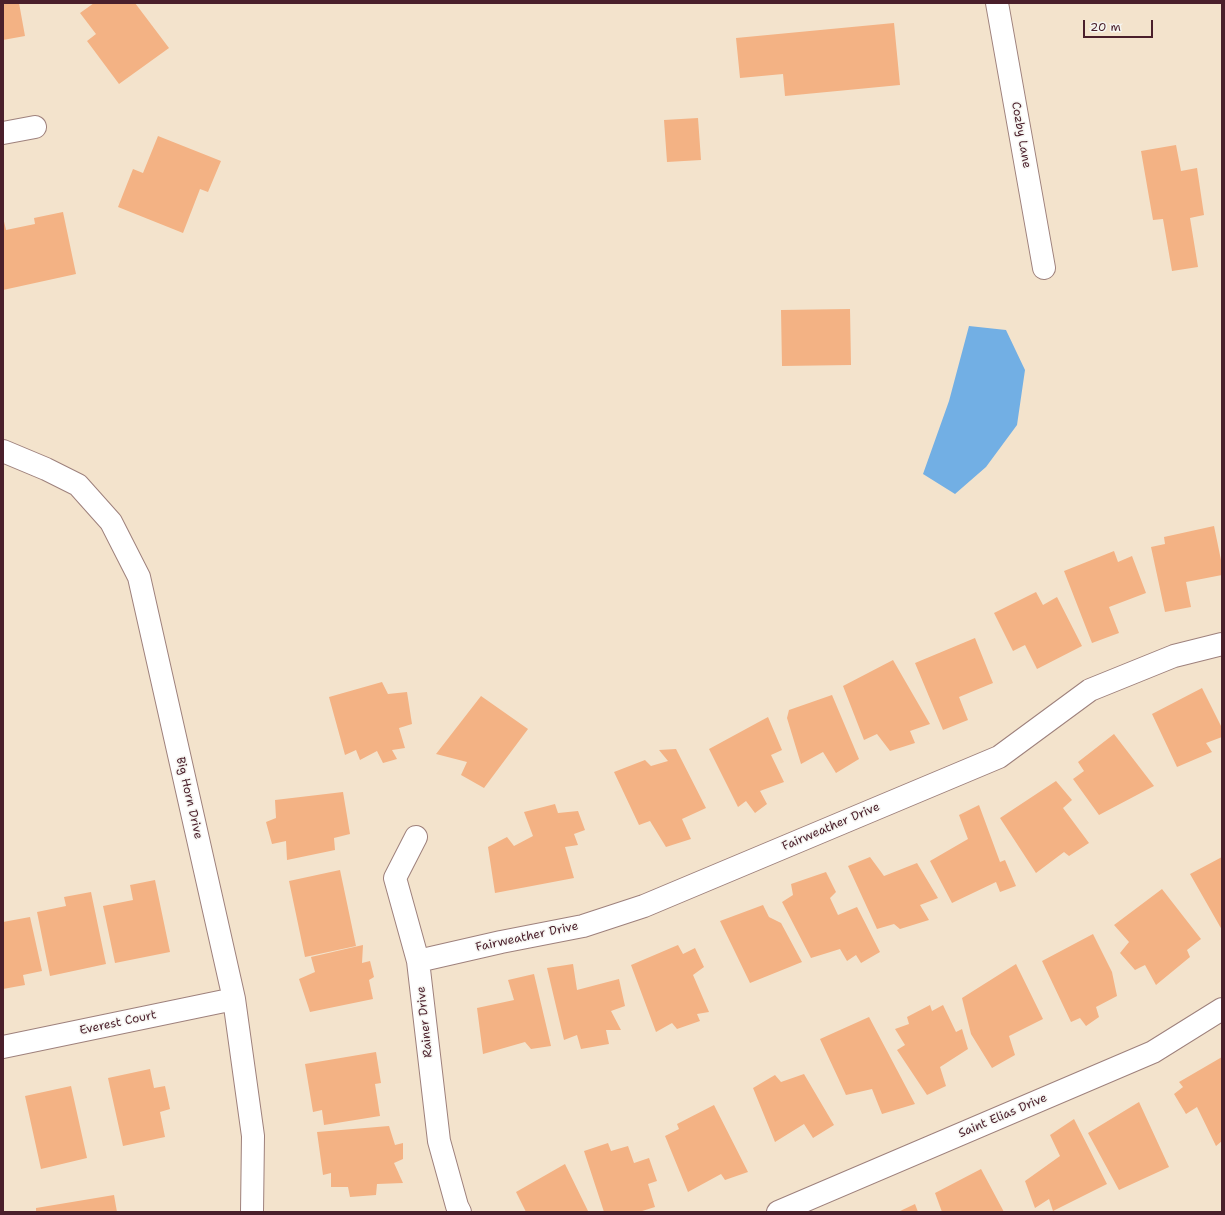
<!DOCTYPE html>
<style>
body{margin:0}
#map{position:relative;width:1225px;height:1215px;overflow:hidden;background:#f3e3cc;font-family:"Shantell Sans",sans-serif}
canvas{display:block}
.frame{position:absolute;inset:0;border:4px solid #4a1f2b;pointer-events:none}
.scale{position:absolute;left:1083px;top:20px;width:70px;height:18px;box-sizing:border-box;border:2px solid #4a1f2b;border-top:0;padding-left:5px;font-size:12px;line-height:14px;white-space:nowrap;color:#4a1f2b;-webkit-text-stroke:3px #f6f6f2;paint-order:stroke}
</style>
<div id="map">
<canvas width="1225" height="1215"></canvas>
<div class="frame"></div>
<div class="scale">20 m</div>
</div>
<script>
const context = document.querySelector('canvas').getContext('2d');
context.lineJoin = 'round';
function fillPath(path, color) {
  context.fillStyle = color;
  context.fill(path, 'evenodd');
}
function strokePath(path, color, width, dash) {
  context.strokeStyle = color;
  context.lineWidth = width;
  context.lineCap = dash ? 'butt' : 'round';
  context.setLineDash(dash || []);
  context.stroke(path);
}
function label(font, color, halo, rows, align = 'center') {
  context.font = font + ' "Shantell Sans",sans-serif';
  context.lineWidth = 3;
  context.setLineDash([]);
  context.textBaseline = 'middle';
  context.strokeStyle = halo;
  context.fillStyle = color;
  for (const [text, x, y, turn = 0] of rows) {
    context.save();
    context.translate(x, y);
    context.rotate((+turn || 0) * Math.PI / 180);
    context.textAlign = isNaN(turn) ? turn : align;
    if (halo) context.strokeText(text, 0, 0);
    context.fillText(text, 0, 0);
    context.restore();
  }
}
const water = new Path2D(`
 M969 326 1006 330 1025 370 1017 425 986 467 955 494 923 474 949 401Z`);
const building = new Path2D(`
 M3 3H19L25 36 3 40Z
 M94 3H135L169 48 119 84 87 41 96 34 80 13Z
 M894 23 900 85 785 96 783 74 740 78 736 38Z
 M698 118 701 160 667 162 664 120Z
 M158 136 221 161 208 192 200 189 183 233 118 207 133 169 143 173Z
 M1176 145 1181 171 1197 168 1204 215 1190 218 1198 267 1172 271 1163 219 1153 220 1141 151Z
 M63 212 76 274 3 290V217L6 230 35 224 34 218Z
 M850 309 851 365 782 366 781 310Z
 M1214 526 1222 565V575L1186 582 1191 607 1165 612 1151 547 1165 544 1164 537Z
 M1114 551 1118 562 1132 556 1146 593 1109 607 1119 633 1092 643 1064 571Z
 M1036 592 1043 605 1057 597 1082 646 1037 669 1025 645 1013 651 994 613Z
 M975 638 993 683 959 697 968 720 943 730 915 663Z
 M893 660 930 724 910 731 915 743 890 751 877 734 864 740 843 686Z
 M382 682 388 694 407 692 412 724 399 728 405 748 392 750 397 759 383 763 377 751 360 760 356 750 345 755 329 697Z
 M1202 688 1222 728V737L1206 743 1212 752 1177 767 1152 714Z
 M832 695 859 759 836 773 823 752 801 764 787 718 789 710Z
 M481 696 528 729 484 788 461 775 467 762 436 754Z
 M768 717 782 750 771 755 784 782 760 791 767 804 755 813 746 801 738 807 709 749Z
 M1114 734 1154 786 1099 815 1073 779 1084 771 1078 762Z
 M676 749 706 808 682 819 691 839 666 847 650 821 639 825 614 772 645 760 651 766 668 761 659 750Z
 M1056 781 1072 800 1063 808 1089 843 1069 856 1064 852 1036 873 1000 818Z
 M343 792 350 834 334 838 335 850 287 860 286 841 272 844 266 822 276 818 275 800Z
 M555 804 558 813 578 811 585 830 574 834 578 845 565 847 574 878 495 893 488 847 507 837 514 846 533 836 524 812Z
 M979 805 1000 862 1005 860 1016 886 1000 892 996 882 952 903 930 861 968 839 959 815Z
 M870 857 884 876 917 863 938 898 920 905 929 920 900 929 894 924 877 929 848 866Z
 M1222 857V930L1190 874Z
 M340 870 356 946 305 957 289 881Z
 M826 872 836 892 830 898 838 915 857 907 880 952 861 963 856 955 847 961 840 949 811 958 782 902 793 895 791 884Z
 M155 880 170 952 115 963 103 906 133 900 130 885Z
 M1162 889 1201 939 1187 950 1190 957 1156 985 1145 965 1135 970 1120 953 1129 942 1114 925Z
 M91 892 106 964 50 976 37 912 66 906 64 897Z
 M763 905 769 917 781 923 802 962 750 983 720 921Z
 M30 917 42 971 23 975 25 985 3 989V922Z
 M1093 934 1112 972 1117 996 1096 1007 1099 1017 1086 1026 1080 1018 1071 1022 1042 961Z
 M363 945 362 963 370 961 374 977 369 980 373 999 310 1012 299 979 315 972 311 957Z
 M678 945 683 954 695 948 704 967 693 975 709 1012 697 1014 700 1021 677 1029 672 1023 656 1032 631 965Z
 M573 964 577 990 619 979 625 1006 611 1011 621 1030H606L609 1044 581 1049 577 1035 564 1040 547 968Z
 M1016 964 1043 1019 1009 1036 1015 1055 992 1068 971 1034 962 998Z
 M534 974 551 1046 531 1049 525 1042 483 1054 477 1008 514 1000 508 980Z
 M930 1005 932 1011 943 1005 956 1032 962 1029 968 1049 940 1067 946 1086 927 1095 897 1050 905 1045 895 1029 909 1024 907 1017Z
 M869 1017 915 1104 882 1114 872 1089 846 1095 820 1039Z
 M376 1052 381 1083 375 1084 380 1116 324 1125 322 1110 313 1112 305 1064Z
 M1222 1057V1141L1216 1146 1197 1107 1186 1114 1174 1094 1183 1087 1179 1082Z
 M150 1069 154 1088 165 1086 170 1109 160 1112 165 1137 123 1146 108 1078Z
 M804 1074 834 1125 813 1138 804 1124 775 1142 753 1088 775 1075 781 1082Z
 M71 1086 87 1158 41 1169 25 1096Z
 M1139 1102 1169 1167 1119 1190 1088 1133Z
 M714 1105 748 1172 725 1180 721 1174 688 1192 665 1136 679 1129 677 1124Z
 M1074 1119 1107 1184 1053 1211 1049 1199 1035 1208 1025 1181 1060 1156 1050 1135Z
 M389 1126 395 1145 403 1143V1159L394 1163 403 1183 377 1184 376 1195 350 1197 348 1187H331V1173L323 1175 317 1132Z
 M608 1143 611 1151 628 1146 634 1163 649 1158 657 1181 648 1184 655 1207 639 1212H604L584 1151Z
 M565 1164 588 1211 526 1212 516 1192Z
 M981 1169 1004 1212H942L935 1193Z
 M114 1195 117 1212H36V1208Z
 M915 1204 918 1212H898Z`);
const street = new Path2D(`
 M997 3 1044 268
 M3 133 35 127
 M3 451 46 469 78 485 111 522 139 577 234 999 253 1136 252 1212
 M416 837 395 878 418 961 439 1141 457 1206 460 1212
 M418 961 501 942 583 926 644 906 999 757 1090 690 1174 656 1222 644
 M3 1047 234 999
 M778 1212 1153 1052 1222 1009`);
const streetNames = [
 ["Cozby Lane",1021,135,80],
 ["Big Horn Drive",189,798,77],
 ["Fairweather Drive",831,827,-23],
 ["Fairweather Drive",527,937,-12],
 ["Rainer Drive",425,1022,-96],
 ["Everest Court",118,1023,-12],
 ["Saint Elias Drive",1003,1116,-23]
];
fillPath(water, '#72afe4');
fillPath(building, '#f3b284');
strokePath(street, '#9e817c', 24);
strokePath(street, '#fff', 22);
label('12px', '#4a1f2b', '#f6f6f2', streetNames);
</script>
